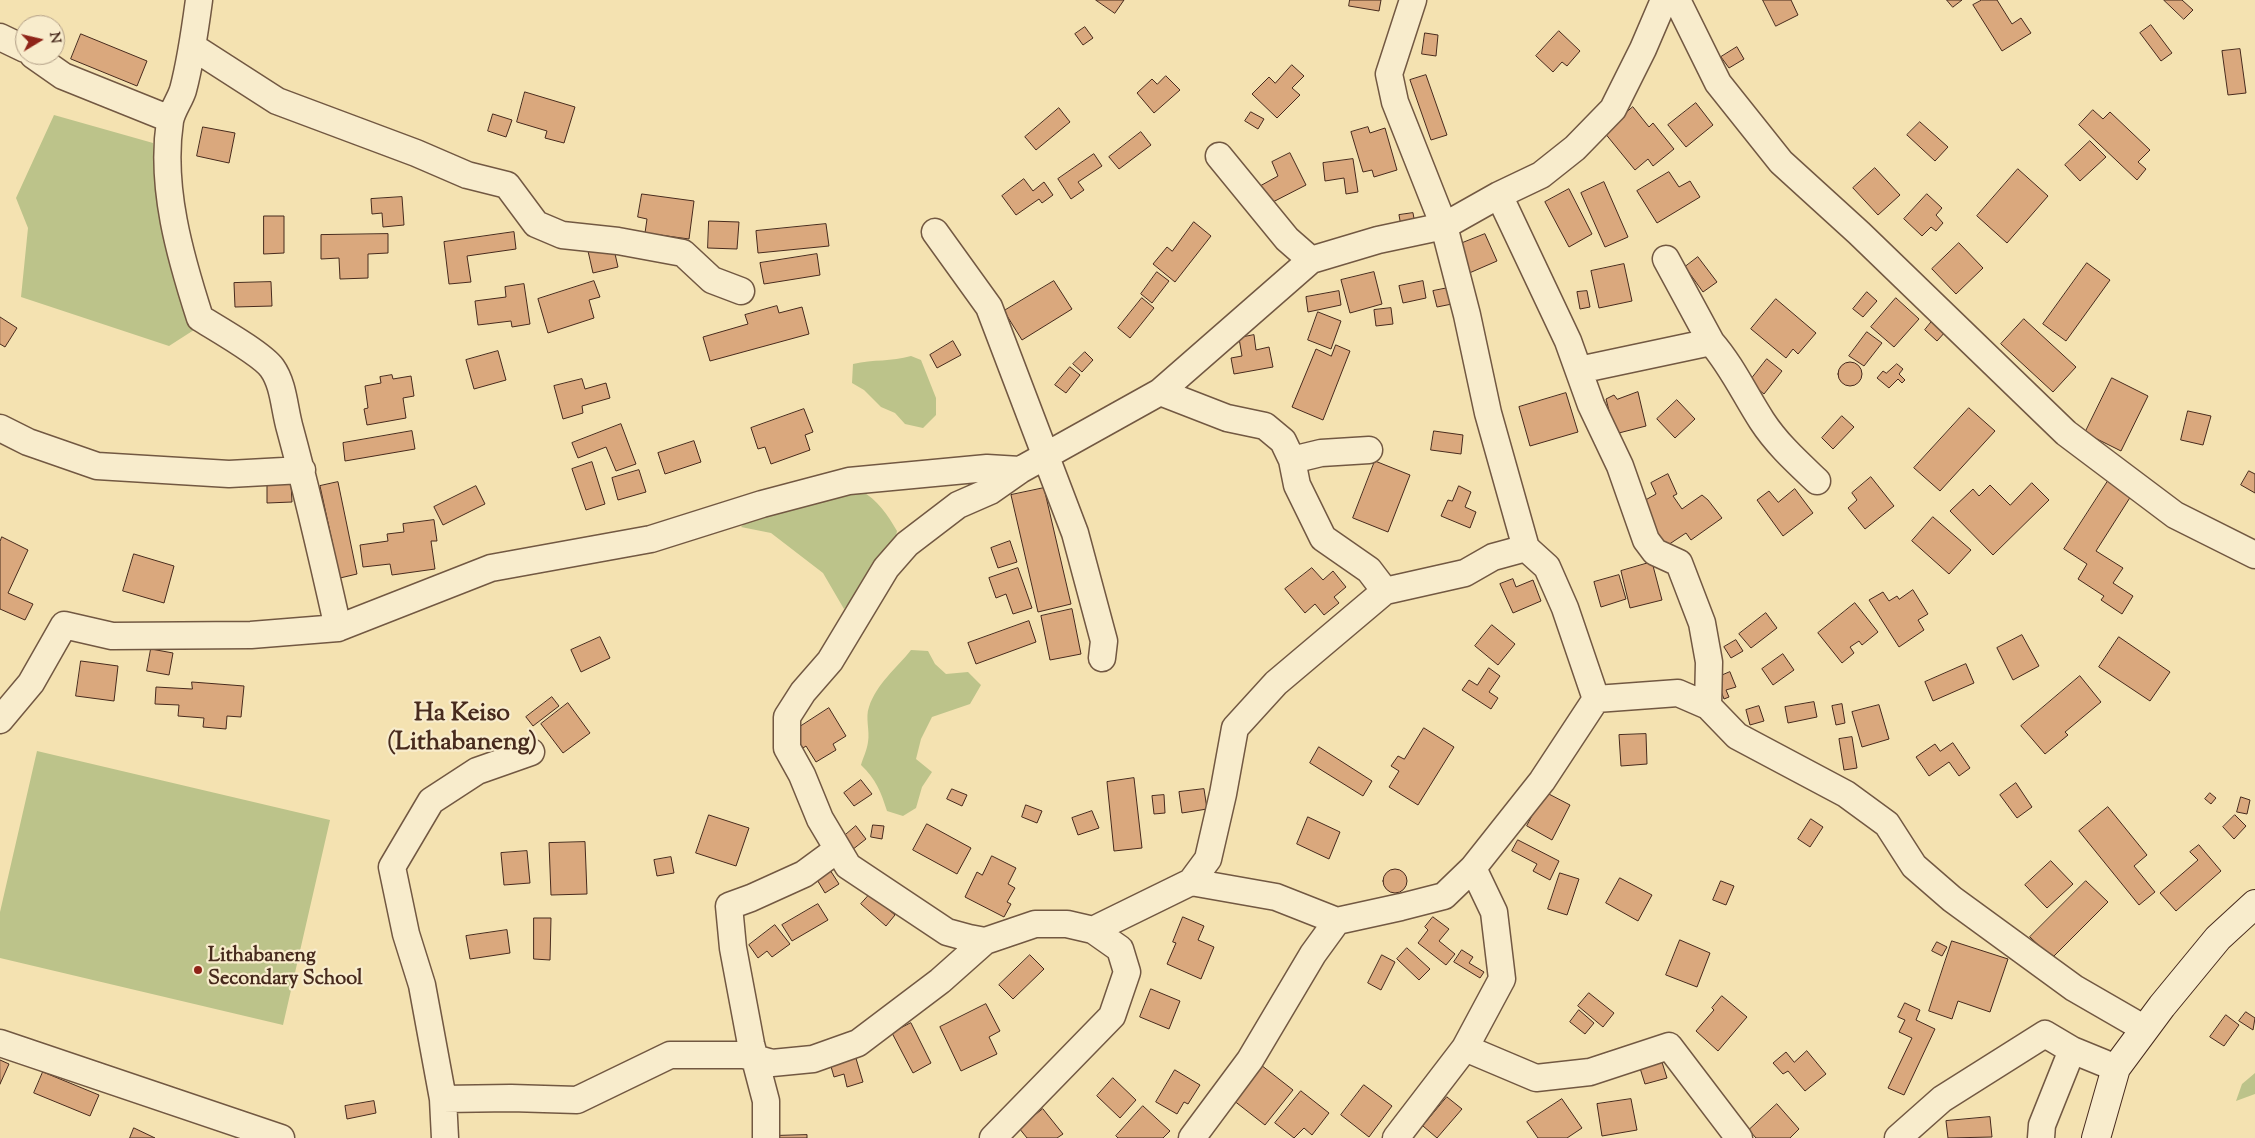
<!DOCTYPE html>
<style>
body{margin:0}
#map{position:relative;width:2255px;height:1138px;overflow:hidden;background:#f4e2b1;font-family:"Sorts Mill Goudy",serif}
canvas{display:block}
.north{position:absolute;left:15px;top:15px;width:50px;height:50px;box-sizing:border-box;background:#f8eccc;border:1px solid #b19e86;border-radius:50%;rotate:81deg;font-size:14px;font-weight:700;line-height:20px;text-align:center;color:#472a1d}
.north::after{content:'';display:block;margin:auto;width:18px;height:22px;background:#8f2418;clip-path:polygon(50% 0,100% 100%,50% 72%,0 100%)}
</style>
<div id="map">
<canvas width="2255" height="1138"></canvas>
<div class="north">N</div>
</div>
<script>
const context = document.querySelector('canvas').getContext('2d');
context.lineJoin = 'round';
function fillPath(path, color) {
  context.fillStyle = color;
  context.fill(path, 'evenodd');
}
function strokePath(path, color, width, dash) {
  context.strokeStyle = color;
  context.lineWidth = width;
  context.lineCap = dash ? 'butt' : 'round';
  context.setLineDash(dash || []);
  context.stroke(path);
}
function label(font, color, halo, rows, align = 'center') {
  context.font = font + ' "Sorts Mill Goudy",serif';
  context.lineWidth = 4.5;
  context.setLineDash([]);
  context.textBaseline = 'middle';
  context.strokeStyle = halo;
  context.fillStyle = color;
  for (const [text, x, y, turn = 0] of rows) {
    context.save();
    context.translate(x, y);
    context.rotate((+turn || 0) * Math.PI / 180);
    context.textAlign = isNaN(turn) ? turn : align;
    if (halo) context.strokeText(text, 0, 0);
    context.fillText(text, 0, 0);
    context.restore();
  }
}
const green = new Path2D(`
 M54 115 153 143 161 226 185 314 197 328 169 346 21 297 28 228 16 198Z
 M911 356 921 360 936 398V415L923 428 905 424 895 413 881 407 864 390 852 383 853 364C874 359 891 362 911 356Z
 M860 490C878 500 887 514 897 531L893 548 844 609 823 573 771 533 741 527 749 519Z
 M911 650 928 651 935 664 946 674 968 672 981 685 970 704 932 717 921 739 916 759 932 772 922 787 916 808 903 816 887 811C881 792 876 779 861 765 863 758 867 750 868 742 870 731 865 717 869 707 877 683 896 669 911 650Z
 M37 751 330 820 283 1025 0 958V912Z
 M2255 1073V1094L2236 1101 2242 1084Z`);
const building = new Path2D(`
 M1096 0H1124L1115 13Z
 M1350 0H1381L1379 11 1349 6Z
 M1763 0H1791L1798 15 1776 26Z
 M1947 0H1962L1953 7Z
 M1982 0H1997L2012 24 2021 18 2031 33 2002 51 1973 5Z
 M2164 0H2182L2193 10 2184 19Z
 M2151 25 2172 53 2161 61 2140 33Z
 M1085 27 1093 38 1083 45 1075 34Z
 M1559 31 1580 51 1567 66 1562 62 1553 72 1536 56Z
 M1425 33 1438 35 1436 56 1422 54Z
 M81 34 147 61 137 86 71 59Z
 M1737 47 1744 59 1729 68 1721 57Z
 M2240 49 2246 93 2228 95 2222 51Z
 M1292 65 1304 76 1292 88 1300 95 1277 118 1252 94 1269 77 1275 83Z
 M1426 75 1447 135 1431 140 1410 80Z
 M1166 76 1180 90 1154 113 1137 93 1152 79 1157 84Z
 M525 92 575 107 564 143 545 138 547 131 517 122Z
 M1696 103 1713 125 1686 147 1668 125Z
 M1633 107 1649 127 1653 123 1674 149 1653 166 1648 159 1635 170 1604 132Z
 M1059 108 1070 122 1036 150 1025 137Z
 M2093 110 2103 119 2110 112 2150 150 2138 162 2146 169 2137 180 2079 125Z
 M1251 112 1264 119 1258 129 1245 121Z
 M493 114 512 120 506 137 488 131Z
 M1920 122 1948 147 1935 161 1907 135Z
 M203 127 235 133 229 163 197 156Z
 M1368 127 1370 133 1385 128 1397 170 1374 177 1372 170 1363 172 1351 132Z
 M1141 132 1151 145 1119 169 1109 157Z
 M2090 141 2106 157 2080 181 2065 165Z
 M1290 153 1306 185 1269 204 1260 186 1278 176 1272 162Z
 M1094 154 1102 166 1078 182 1084 190 1071 199 1058 179Z
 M1353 159 1358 192 1346 194 1344 178 1325 181 1323 163Z
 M1875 168 1900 195 1878 215 1853 188Z
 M2018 169 2048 196 2007 243 1977 216Z
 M1669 172 1679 187 1690 181 1700 197 1657 223 1637 191Z
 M1024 179 1033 191 1044 182 1053 195 1042 203 1039 199 1016 215 1002 196Z
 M1604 182 1628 237 1605 247 1581 193Z
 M1569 189 1592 234 1569 247 1545 202Z
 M642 194 694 201 689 239 645 233 647 219 638 217Z
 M1927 194 1942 208 1936 215 1943 223 1936 231 1931 227 1922 236 1904 219Z
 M402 197 404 225 383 227 382 213 372 214 371 199Z
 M1413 213 1415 224 1401 226 1399 215Z
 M264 216H284V253L264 254Z
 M709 221 739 222 737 249 708 248Z
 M1194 222 1211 236 1175 282 1153 264 1167 247 1172 251Z
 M826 224 829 246 758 253 756 231Z
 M514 232 516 249 467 256 471 282 449 284 444 242Z
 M388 234V253L368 254V278L340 279 339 258 321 259V235Z
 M1485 234 1497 261 1467 274 1455 246Z
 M1959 243 1983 268 1956 294 1932 269Z
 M613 245 618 267 593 273 588 251Z
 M817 254 820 275 764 284 760 263Z
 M1698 257 1717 282 1703 292 1685 267Z
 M2087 263 2110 280 2066 341 2043 324Z
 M1624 264 1632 301 1599 308 1591 271Z
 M1157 272 1169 281 1152 303 1141 294Z
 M1374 272 1382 304 1350 313 1341 280Z
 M594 281 600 297 589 300 594 318 548 333 538 299Z
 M1054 281 1072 309 1022 340 1004 311Z
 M1423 281 1426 298 1403 303 1399 286Z
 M271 282 272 306 235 307 234 283Z
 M524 284 530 324 512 327 511 321 478 325 475 301 506 297 505 287Z
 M1448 288 1452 304 1437 307 1433 291Z
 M1339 291 1341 305 1308 312 1306 297Z
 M1587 291 1590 307 1580 309 1577 292Z
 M1867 292 1877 301 1863 317 1853 309Z
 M1142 298 1154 308 1130 338 1118 328Z
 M1896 298 1919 319 1894 347 1871 327Z
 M1776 299 1816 333 1798 354 1793 349 1786 358 1751 329Z
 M777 306 779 313 802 307 809 334 710 361 703 337 748 324 745 315Z
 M1391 308 1393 324 1376 326 1374 310Z
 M1318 312 1341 321 1331 349 1308 340Z
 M0 317 17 328 5 347 0 344Z
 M2024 319 2076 367 2053 392 2001 344Z
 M1933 320 1946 331 1937 341 1925 330Z
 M1867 332 1882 343 1864 366 1849 356Z
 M1254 335 1256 350 1269 347 1273 367 1234 374 1231 358 1242 356 1239 338Z
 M953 341 961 355 937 368 930 355Z
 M1336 345 1350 351 1323 420 1292 407 1316 349 1331 356Z
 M498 351 506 380 474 389 466 360Z
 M1085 352 1093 360 1082 372 1073 364Z
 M1767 359 1782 371 1764 394 1749 382Z
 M1838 374a12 12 0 1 1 24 0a12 12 0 1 1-24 0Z
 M1897 364 1903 369 1899 374 1905 380 1902 383 1898 379 1889 388 1877 378 1883 371 1886 373Z
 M1070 367 1080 375 1066 393 1055 385Z
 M392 375 393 379 411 376 414 396 403 398 406 418 367 425 364 409 368 408 365 386 381 383 380 377Z
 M2112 378 2148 396 2121 451 2085 433Z
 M582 379 585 389 606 383 610 398 582 406 583 413 563 419 554 386Z
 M1638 392 1646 426 1615 434 1606 399 1614 395 1617 399Z
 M1566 393 1578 432 1530 446 1519 407Z
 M1677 400 1695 419 1675 438 1657 419Z
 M1969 408 1995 431 1940 491 1914 468Z
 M804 409 813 432 805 435 810 450 771 464 765 447 758 449 751 428Z
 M2188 411 2211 416 2203 445 2181 440Z
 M1842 416 1854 427 1833 449 1822 438Z
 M621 424 636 464 616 471 606 447 578 458 572 443Z
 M412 431 415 449 345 461 343 443Z
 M1434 431 1463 435 1461 454 1431 450Z
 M694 441 701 462 665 474 658 453Z
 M1375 461 1410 475 1388 532 1353 518Z
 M592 462 605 504 586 510 572 469Z
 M639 470 646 492 618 500 612 478Z
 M2249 471 2255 474V493L2241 485Z
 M1668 474 1677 494 1673 496 1682 509 1702 495 1708 500 1722 518 1691 540 1686 533 1662 549 1642 502 1656 494 1651 483Z
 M1871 477 1894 506 1865 529 1848 508 1857 500 1852 493Z
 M2108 481 2131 496 2096 551 2123 568 2113 583 2133 596 2122 614 2101 600 2104 596 2078 579 2087 564 2064 549Z
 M338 482 357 574 340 578 320 486Z
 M291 483 292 502 267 503V484Z
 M2032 483 2049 500 1993 555 1950 511 1973 489 1979 496 1990 485 2010 505Z
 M476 486 485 504 443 525 434 507Z
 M1459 486 1471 492 1465 507 1476 512 1470 528 1441 516 1448 500 1452 501Z
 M1044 488 1071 604 1038 612 1011 495Z
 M1795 489 1813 513 1783 536 1757 500 1769 491 1778 502Z
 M1933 517 1971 550 1949 574 1912 541Z
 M434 520 437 541H431L435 569 392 575 390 564 363 567 360 545 388 541 387 534 404 532 403 524Z
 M2 537 28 550 8 593 33 604 25 620 0 609V542Z
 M1010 541 1017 562 998 568 991 548Z
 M134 554 174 566 164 603 123 591Z
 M1652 562 1662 600 1630 608 1621 571Z
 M1018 568 1032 608 1013 614 1006 594 996 598 989 578Z
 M1312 568 1323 580 1333 571 1346 587 1334 597 1339 603 1324 615 1315 604 1305 613 1285 589Z
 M1619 575 1626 599 1601 607 1594 582Z
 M1513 579 1516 587 1533 580 1541 601 1513 613 1500 584Z
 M1913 590 1928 614 1918 620 1924 630 1899 647 1869 600 1883 592 1889 601 1897 596 1899 599Z
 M1855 603 1878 632 1862 645 1859 641 1850 647 1854 653 1842 663 1818 633Z
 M1072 609 1081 654 1050 660 1041 616Z
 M1766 613 1777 628 1751 648 1739 634Z
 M1029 621 1036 642 976 664 968 643Z
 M1492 625 1515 644 1498 665 1475 646Z
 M2022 635 2039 666 2013 680 1997 648Z
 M600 637 610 658 581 672 571 650Z
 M2119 637 2170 672 2150 701 2099 667Z
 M1736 640 1743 651 1731 658 1724 647Z
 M151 649 173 653 169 675 147 671Z
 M1783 654 1794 670 1773 685 1762 669Z
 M81 661 118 666 114 701 76 696Z
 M1966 664 1974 683 1933 701 1925 682Z
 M1489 668 1500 676 1489 692 1498 698 1491 709 1462 690 1469 680 1477 685Z
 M1730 672 1736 687 1726 690 1729 697 1724 699 1716 678Z
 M2080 676 2101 702 2065 732 2068 735 2045 754 2021 726Z
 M192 682 244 686 241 717 227 716 226 729 203 727 204 718 178 716 179 705 155 704 156 687 192 689Z
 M552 697 559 706 533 726 526 717Z
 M1814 702 1817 717 1788 723 1785 707Z
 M568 703 590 733 563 753 541 724Z
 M1842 704 1845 723 1836 725 1832 706Z
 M1879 705 1889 739 1862 747 1852 712Z
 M1759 706 1764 721 1750 725 1746 710Z
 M829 708 846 736 833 744 836 750 816 762 806 746 803 748 792 732Z
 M1424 728 1454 747 1418 805 1389 787 1399 771 1391 766 1398 756 1404 759Z
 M1646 734 1647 764 1621 766 1619 735Z
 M1852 737 1857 768 1844 770 1839 739Z
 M1953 743 1970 768 1959 776 1949 762 1929 776 1916 757 1935 744 1940 751Z
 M1319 747 1372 781 1363 796 1310 763Z
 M1134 778 1142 848 1114 851 1107 782Z
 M861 780 872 794 854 806 844 793Z
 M2016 783 2032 807 2017 818 2000 795Z
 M952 789 967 795 962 806 947 799Z
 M1204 789 1207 809 1182 813 1179 792Z
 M1545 792 1570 805 1552 840 1527 826Z
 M2210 793 2216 798 2211 804 2205 799Z
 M1164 795 1165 813 1154 814 1152 796Z
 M2241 797 2250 800 2247 814 2237 812Z
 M1026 805 1042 811 1037 823 1022 817Z
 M2108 807 2147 855 2134 866 2155 892 2139 905 2079 831Z
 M1092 811 1099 828 1078 835 1072 818Z
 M709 815 749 828 736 866 696 853Z
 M2235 815 2246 826 2234 839 2223 827Z
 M1308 817 1340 832 1329 859 1297 844Z
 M1811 819 1823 827 1810 847 1798 839Z
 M927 824 971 848 957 874 913 850Z
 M873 825 884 826 882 839 871 837Z
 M856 826 866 839 852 850 842 838Z
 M1518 840 1559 861 1550 880 1533 871 1537 864 1512 851Z
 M585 842 587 894 551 895 549 843Z
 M2199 845 2221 871 2176 911 2160 893 2198 860 2190 852Z
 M527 851 530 883 504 885 501 853Z
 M992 856 1016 868 1008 884 1015 888 1007 902 1011 904 1004 917 965 897 977 872 982 875Z
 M671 857 674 873 657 876 654 860Z
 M2051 861 2073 884 2047 908 2025 885Z
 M1383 881a12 12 0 1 1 24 0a12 12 0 1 1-24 0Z
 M830 870 839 884 825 893 816 878Z
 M1560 873 1579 879 1567 915 1548 909Z
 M1620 878 1652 895 1638 921 1606 903Z
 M1721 881 1734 886 1726 905 1713 900Z
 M2086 881 2108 902 2052 958 2030 937Z
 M870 894 895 915 886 926 861 904Z
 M818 904 828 920 792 941 782 925Z
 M1183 917 1204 926 1198 940 1214 947 1201 979 1167 964 1176 943 1173 942Z
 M1433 917 1449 929 1439 941 1455 954 1446 965 1418 943 1428 930 1425 927Z
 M534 918H551L550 960 534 959Z
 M775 925 790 944 772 957 767 951 758 958 749 945Z
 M507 930 510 953 470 959 466 936Z
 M1680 940 1710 953 1697 987 1666 975Z
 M1952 941 2008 959 1990 1012 1958 1001 1952 1019 1929 1011Z
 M1937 942 1947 947 1942 956 1932 951Z
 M1407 948 1430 969 1419 980 1397 959Z
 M1462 950 1473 957 1469 963 1484 972 1480 978 1454 962Z
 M1030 955 1044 969 1013 999 999 985Z
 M1382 955 1395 962 1381 990 1368 983Z
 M1151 989 1180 1001 1169 1029 1140 1017Z
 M1589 993 1614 1013 1603 1027 1578 1006Z
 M1722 996 1747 1017 1718 1051 1696 1031 1714 1010 1712 1008Z
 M1905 1003 1920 1010 1916 1020 1935 1029 1904 1095 1888 1088 1912 1038 1899 1032 1905 1020 1898 1017Z
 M986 1004 1000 1031 989 1037 997 1054 961 1071 940 1027Z
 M1579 1010 1594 1023 1585 1034 1570 1022Z
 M2246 1012 2255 1018 2253 1030 2239 1021Z
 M2226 1015 2239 1025 2224 1046 2210 1037Z
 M911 1023 931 1063 913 1073 892 1033Z
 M1807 1051 1826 1074 1805 1091 1788 1071 1783 1074 1773 1063 1786 1052 1794 1062Z
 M855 1055 863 1082 847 1087 844 1074 834 1077 830 1063Z
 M1661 1059 1667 1078 1645 1084 1639 1065Z
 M0 1060 9 1064 0 1084Z
 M1261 1065 1293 1090 1265 1125 1233 1100Z
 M1175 1070 1200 1085 1188 1104 1184 1102 1177 1114 1156 1102Z
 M43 1072 99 1095 90 1116 34 1093Z
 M1113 1078 1136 1100 1120 1118 1097 1096Z
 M1364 1085 1392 1106 1369 1137 1341 1115Z
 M1301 1091 1329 1113 1312 1135 1304 1128 1294 1138 1275 1123Z
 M1447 1097 1462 1109 1437 1138 1423 1126Z
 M1562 1099 1582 1128 1567 1138H1538L1527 1122Z
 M1631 1099 1637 1130 1602 1136 1597 1104Z
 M374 1101 376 1113 347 1119 345 1106Z
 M1777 1104 1799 1129 1790 1138H1756L1749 1130Z
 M1143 1106 1170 1131 1163 1138H1118L1116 1136Z
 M1043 1109 1063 1134 1057 1138H1027L1019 1128Z
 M1990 1117 1992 1137 1948 1138 1946 1121Z
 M134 1128 155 1138H130Z
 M807 1135V1138H772V1136Z`);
const street = new Path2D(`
 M199 0C195 30 191 60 183 90 180 100 172 110 170 121 160 187 180 256 200 318 216 328 262 354 272 368 284 385 284 408 290 429 308 495 323 561 338 628
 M1413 0 1389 74 1395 102 1444 226 1467 315 1488 413 1526 548
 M1677 0 1718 83 1781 162 1859 233 2066 433 2175 515 2255 555
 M0 37 25 49
 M193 47 277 101 416 153 467 175 507 185 536 224 562 235 618 241 683 253 712 280 741 291
 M33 55 63 76 170 119
 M1219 156 1287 239 1311 260
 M1499 195 1568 341 1591 405 1620 466 1646 540 1655 552 1679 563 1702 623 1709 662 1708 706
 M935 232 989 307 1075 533 1104 641 1102 658
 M1666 259 1711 342
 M1579 370 1711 342C1732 366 1745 395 1762 421 1777 444 1797 462 1817 481
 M1160 392 1227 418 1265 426 1283 441 1292 460
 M0 428 28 442 97 466 229 474 302 470
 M1369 450 1321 453 1292 460 1297 485 1323 538 1369 570 1385 591
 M1596 699 1678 693 1708 706 1737 736 1846 794 1887 824 1914 866 1952 899 2074 988 2145 1029
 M0 720 31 683 64 625 112 636 251 635 338 628 491 568 651 539 762 504 849 481 987 468 1020 470
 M1191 882 1208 859 1223 794 1235 728 1276 683 1385 591 1465 573 1493 557 1526 548 1547 567 1565 608 1596 699 1542 781 1473 868 1444 896 1401 907 1337 921 1276 897 1191 882 1093 930 1067 924H1035L985 941 969 938 947 932 848 866 820 819 802 775 787 748V717L803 692 830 661 886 568 907 544 958 505 990 491 1020 470 1160 392 1311 260 1378 240 1444 226 1499 195 1541 175 1575 148 1613 109 1643 49 1664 0
 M0 1043 281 1138
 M1465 1048 1536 1078 1590 1072 1669 1046 1739 1138
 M443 1099 511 1098 577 1100 670 1055H744L772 1063 813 1059 858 1043 940 981 985 941
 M445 1138 443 1099 422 985 406 934 392 867 431 801 477 771 531 752
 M766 1138V1101L751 1044 733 948 729 906 751 898 804 874 838 849
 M993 1138 1112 1016 1127 972 1120 949 1093 930
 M1192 1138 1250 1060 1313 954 1337 921
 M1396 1138 1465 1048 1502 979 1494 912 1473 868
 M1898 1138 1942 1099 2045 1034 2072 1050 2116 1068
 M2041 1138 2042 1125 2072 1050`);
const secondary = new Path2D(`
 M2096 1138 2116 1068 2162 1006 2218 938 2255 904`);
const markers = [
 [198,970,5,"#8f2418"]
];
const poiNames = [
 ["Lithabaneng",208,958],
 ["Secondary School",208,981]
];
const districtNames = [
 ["Ha Keiso",462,716],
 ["(Lithabaneng)",462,745]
];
fillPath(green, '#bcc38a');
fillPath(building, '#daa87d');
strokePath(building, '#472a1d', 1);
strokePath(street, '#725842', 29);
strokePath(secondary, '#472a1d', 30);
strokePath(street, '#f8eccc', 26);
strokePath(secondary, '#f8eccc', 28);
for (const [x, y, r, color] of markers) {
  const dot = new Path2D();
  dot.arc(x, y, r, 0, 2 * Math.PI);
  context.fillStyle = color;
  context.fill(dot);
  strokePath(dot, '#f8eccc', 2);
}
label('bold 20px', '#472a1d', '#f8eccc', poiNames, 'left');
label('bold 25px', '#472a1d', '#f8eccc', districtNames);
</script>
